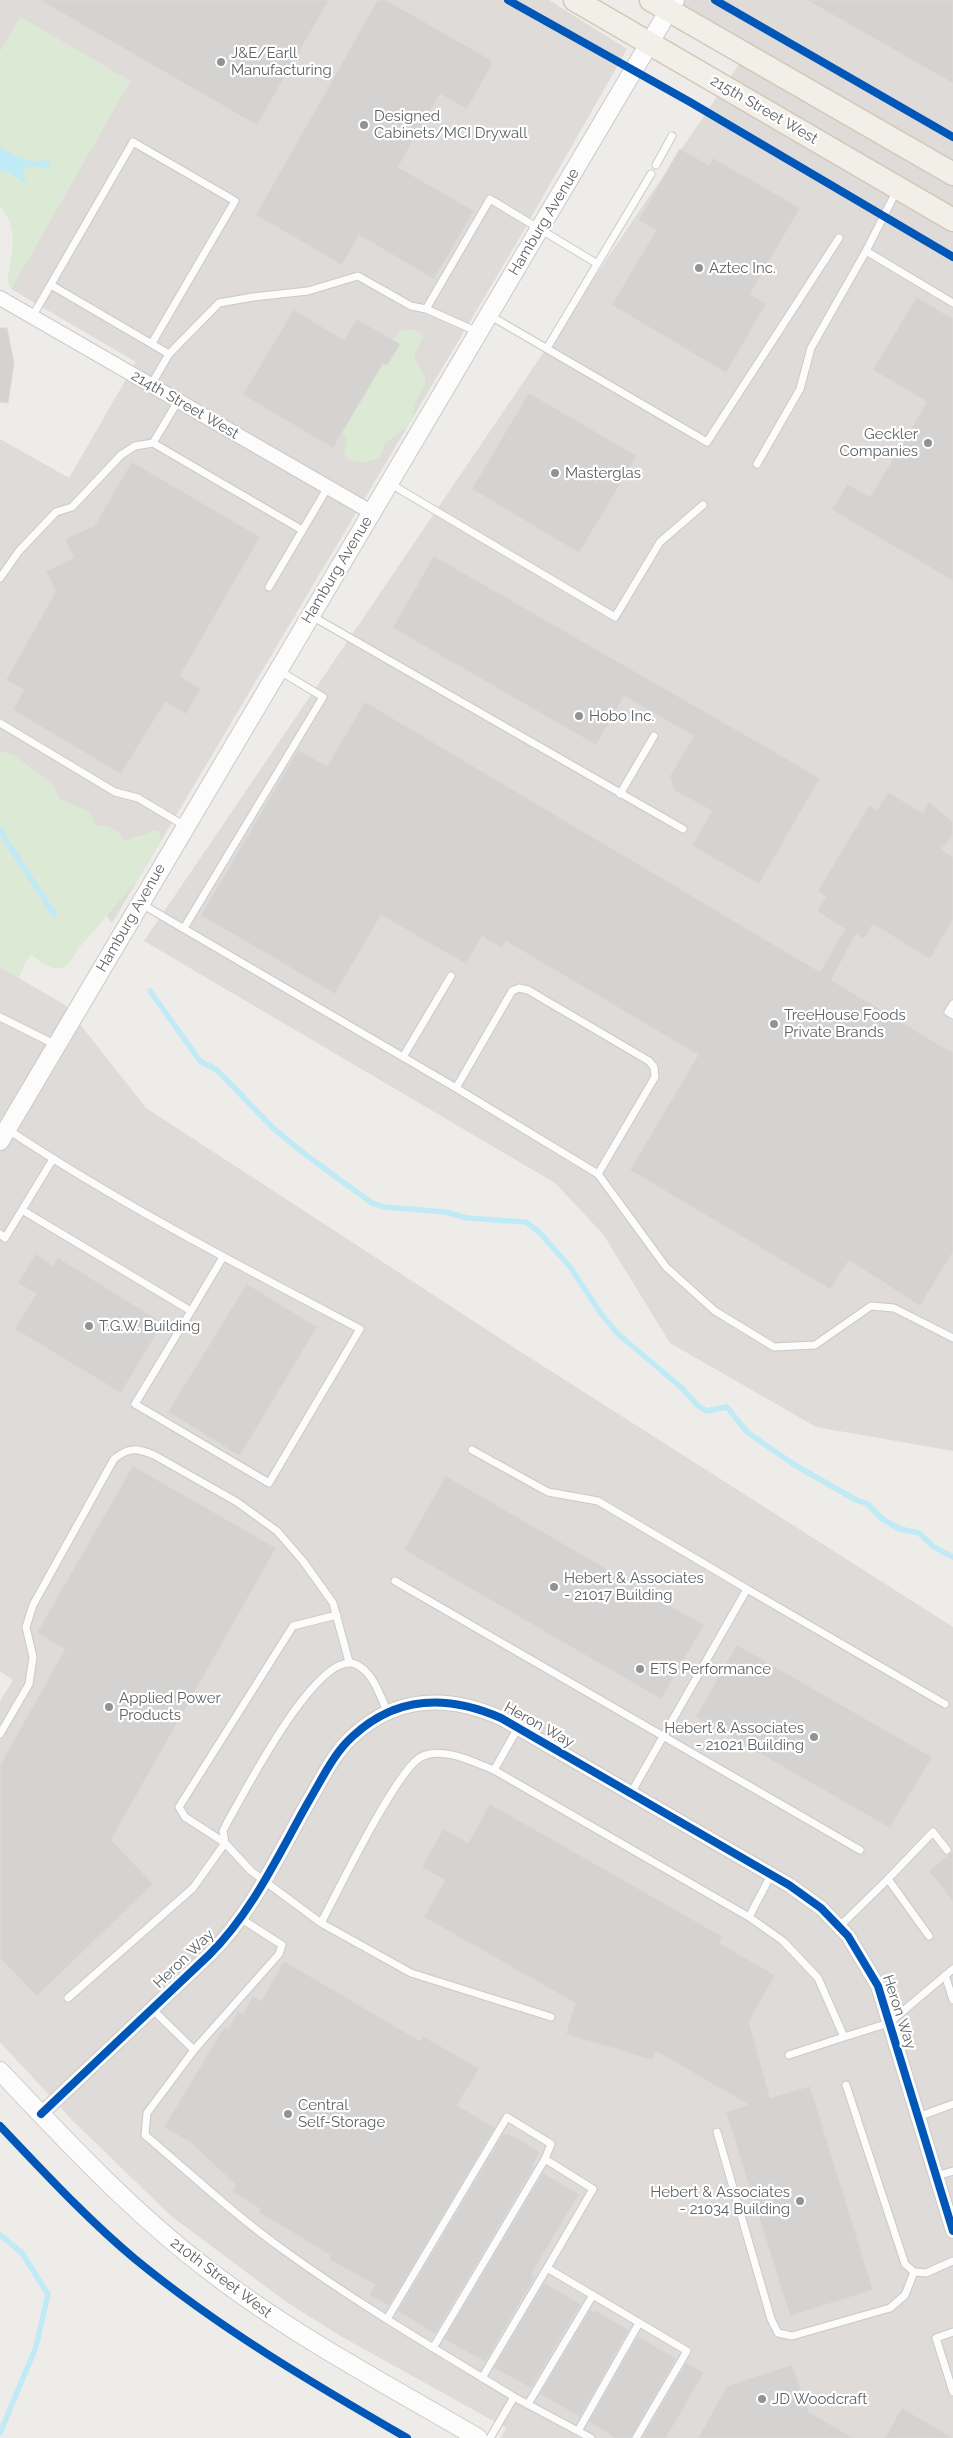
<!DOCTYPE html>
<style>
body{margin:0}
canvas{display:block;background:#eeece9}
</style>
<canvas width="953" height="2438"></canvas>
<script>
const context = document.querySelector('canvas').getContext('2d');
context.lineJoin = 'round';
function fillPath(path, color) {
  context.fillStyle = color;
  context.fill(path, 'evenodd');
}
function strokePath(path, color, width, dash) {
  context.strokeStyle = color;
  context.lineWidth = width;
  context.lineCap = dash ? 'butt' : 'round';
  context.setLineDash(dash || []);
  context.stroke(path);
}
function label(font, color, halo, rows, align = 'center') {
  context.font = font + ' Raleway,sans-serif';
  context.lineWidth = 4.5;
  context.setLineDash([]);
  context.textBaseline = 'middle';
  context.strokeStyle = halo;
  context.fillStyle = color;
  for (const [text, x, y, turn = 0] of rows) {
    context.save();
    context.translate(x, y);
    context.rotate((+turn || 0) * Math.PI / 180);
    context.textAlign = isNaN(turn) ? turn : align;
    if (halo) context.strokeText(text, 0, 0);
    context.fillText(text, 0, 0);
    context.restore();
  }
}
const industrial = new Path2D(`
 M0 0H549L627 49 516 244 112 923 0 776V439L69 478 136 362 11 289 130 81 20 17 0 52Z
 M667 0H953V1451L816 1427 670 1343 603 1234 555 1183 144 941 750 48Z
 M0 967 65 1005 146 1108 521 1352 953 1627V2438H501L506 2428 342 2337 285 2301 171 2216 72 2120 0 2042V1701L13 1680 0 1671Z`);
const green = new Path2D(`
 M20 17 130 81 11 289C0 273 28 239 0 206V52Z
 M411 329 419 332 423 337 414 356 425 377V386L415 403 413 416 407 427 385 444 380 458 362 463 347 459 344 453 347 440 342 432 383 363 388 365 400 345 393 340 400 331Z
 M0 751 14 755 52 783 60 799 90 812 96 826C111 825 116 829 126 841 136 835 141 838 153 830L160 832 161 839 136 882 78 949C65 976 52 972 32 955L25 962 19 978 0 967Z`);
const water = new Path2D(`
 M0 147C15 156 29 165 47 160L51 163 47 168 30 166 24 169 22 176 28 184C17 180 12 172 0 170Z`);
const stream = new Path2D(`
 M0 831 54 914
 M150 991 200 1061 217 1070 274 1129 306 1155 372 1203 384 1207 445 1212 467 1218 526 1222 540 1233 570 1267 602 1315 618 1334 682 1388 697 1405 706 1411 727 1407 747 1432 793 1464 856 1500 868 1504 882 1519 900 1529 919 1533 934 1547 953 1557
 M0 2235 22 2253 48 2294 36 2347 0 2433`);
const building = new Path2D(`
 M40 0H329L257 125Z
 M378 0H386L491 60V66L467 109 440 94 398 167 474 211 434 279 359 235 342 265 256 215Z
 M807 0H953V83Z
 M680 149 709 165 713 158 800 208 750 294 766 304 726 373 612 305 656 230 639 220Z
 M917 297 953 319V581L832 510 847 484 870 497 927 402 873 370Z
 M294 310 344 340 357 319 400 344 387 365 383 363 333 448 243 395Z
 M0 328H7L14 363 8 403 0 402Z
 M529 393 637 456 579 553 472 489Z
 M132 462 260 537 180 676 201 689 186 714 165 702 121 774 13 710 24 690 6 680 56 591 46 571 74 558 65 539 94 526Z
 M434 556 820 778 759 884 692 846 712 811 674 790 670 776 694 736 624 696 596 745 393 628Z
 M365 702 820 972 845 929 817 911 826 897 818 891 869 805 877 810 888 792 923 813 929 802 952 821 953 836 941 849 953 857V919L930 959 873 924 864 939 856 934 831 980 953 1053V1252L920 1306 849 1260 830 1289 630 1170 698 1055 506 941 502 948 482 936 466 964 381 915 335 994 201 915 298 750 327 766Z
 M36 1254 53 1266 58 1258 163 1323 121 1393 15 1329 36 1294 18 1283Z
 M247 1284 317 1327 240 1456 168 1412Z
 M133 1466 276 1548 111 1840 153 1884 37 1996 0 1958V1765L65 1649 37 1633Z
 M446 1476 704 1625 661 1699 404 1550Z
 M737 1645 932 1757 890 1828 696 1717Z
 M490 1804 723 1937 719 1943 775 1975 749 2022 770 2098 810 2086 873 2290 790 2316 726 2112 749 2105 656 2051 652 2060 566 2034 575 2003 424 1917 445 1880 422 1867 443 1829 468 1843Z
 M953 1851V1902L929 1871Z
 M284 1961 420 2041 423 2036 479 2069 457 2105 495 2128 389 2306 369 2295 375 2285 329 2259 330 2255 259 2212 260 2209 232 2191 236 2185 191 2143 164 2127 224 2027 228 2029 238 2011 243 2014 253 1996 261 2001Z
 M504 2133 507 2135 508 2133 540 2152 532 2166 534 2167 435 2334 398 2311Z
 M543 2173 579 2194 531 2275 535 2277 485 2362 444 2339Z
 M544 2283 581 2304 531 2388 494 2368Z
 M590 2310 594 2312 595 2310 629 2330 580 2417 540 2394Z
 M638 2336 676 2359 631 2438H615L589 2422Z
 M686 2363 704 2373 666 2438H642Z
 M792 2365 809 2412 853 2438H698L727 2386Z
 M902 2408 953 2438H885Z`);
const service = new Path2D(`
 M656 165 672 136
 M866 251 953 303
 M51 285 169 354
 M426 309 490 199 596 263
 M489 315 707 442 839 238
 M32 317 133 142 235 201 152 343
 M547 348 651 174
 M151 385 169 354 219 303 253 297 308 291 358 276 411 306 426 309 478 332
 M153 443 302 530
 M757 464 800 389 811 348 866 251 897 190
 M389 483 615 617 660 542 703 505
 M0 578 19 551 56 512 72 507 121 455 135 446 153 443 178 401
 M269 587 328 487
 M310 615 683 829
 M0 723 115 792 138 798 185 826
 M620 794 654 736
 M140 903 456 1088 598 1174 666 1267 715 1311 774 1347 815 1345 871 1306 894 1308 953 1338
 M184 928 323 697 278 670
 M953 1004 948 1012 953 1015
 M0 1017 56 1045
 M403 1057 451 976
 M456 1088 512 991 519 988 528 990 649 1061 654 1067 655 1077 598 1174
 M22 1210 53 1159
 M0 1234 5 1238 22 1210 191 1311 135 1404 269 1483 360 1329C240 1266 120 1204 7 1129
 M191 1311 223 1257
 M472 1450 548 1492 598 1501 747 1589
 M395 1581 860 1850
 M337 1615 293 1626 179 1807 185 1817 225 1843 251 1871 321 1923C337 1893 397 1769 421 1757 443 1746 473 1762 494 1770
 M518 1728 494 1770 749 1917 771 1875
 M0 1734 29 1684 33 1657 26 1627 33 1605 114 1459C129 1447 136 1448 154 1455L237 1502 277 1531 303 1561 333 1603 349 1662
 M631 1793 747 1589 945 1704
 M888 1879 933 1832 947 1850
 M749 1917 783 1941 818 1978 844 2037 889 2023 953 1969
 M321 1923 411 1973 551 2017
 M839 1927 888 1879 929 1936
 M945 1975 953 2000
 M68 1998 193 1888 225 1843 223 1831 228 1821C245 1792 317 1650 355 1664 373 1671 380 1696 388 1713
 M152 2009 194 2050 147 2113 145 2135C191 2174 236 2216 285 2251 358 2304 437 2350 514 2397L490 2438
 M194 2050 279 1954 282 1945 240 1918
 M789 2055 844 2037
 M846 2085 905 2264 914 2272 926 2273 953 2261
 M918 2117 953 2104
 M717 2132 771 2319 778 2333 792 2336 890 2308 905 2295 914 2272
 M936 2176 953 2171
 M387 2319 507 2117 551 2144 545 2159 593 2189 547 2268 687 2351 636 2438
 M953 2332 936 2338 953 2392
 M433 2348 545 2159
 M482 2378 547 2268
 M514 2397 591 2438
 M528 2404 593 2295
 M578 2431 639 2323`);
const minor = new Path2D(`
 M0 298 371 512
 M41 2114 209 1955C253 1912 280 1851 310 1799 323 1777 334 1753 353 1736 397 1695 449 1695 501 1718L789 1885 821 1908 848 1936 878 1986 953 2231`);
const tertiary = new Path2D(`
 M0 1141 675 0
 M0 2071C67 2142 133 2213 211 2272 294 2336 388 2385 478 2438`);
const primary = new Path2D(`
 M575 0 953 220
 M651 0 953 174`);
const cycleway = new Path2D(`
 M508 0 690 102 953 257
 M715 0 953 137
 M41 2114 209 1955C253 1912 280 1851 310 1799 323 1777 334 1753 353 1736 397 1695 449 1695 501 1718L789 1885 821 1908 848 1936 878 1986 953 2231
 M0 2126C43 2171 87 2219 135 2259 219 2328 312 2383 407 2438`);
const markers = [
 [221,62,5,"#909394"],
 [364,125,5,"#909394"],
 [699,268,5,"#909394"],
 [928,443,5,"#909394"],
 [555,473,5,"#909394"],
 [579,716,5,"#909394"],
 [774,1024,5,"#909394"],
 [89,1326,5,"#909394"],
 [554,1587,5,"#909394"],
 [640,1669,5,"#909394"],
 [109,1707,5,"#909394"],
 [814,1737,5,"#909394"],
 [288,2114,5,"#909394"],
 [800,2201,5,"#909394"],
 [762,2399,5,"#909394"]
];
const poiNames = [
 ["J&E/Earll",231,53],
 ["Manufacturing",231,70],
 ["Designed",374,116],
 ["Cabinets/MCI Drywall",374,133],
 ["Aztec Inc.",709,268],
 ["Geckler",918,434,"right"],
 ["Companies",918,451,"right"],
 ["Masterglas",565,473],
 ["Hobo Inc.",589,716],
 ["TreeHouse Foods",784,1015],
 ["Private Brands",784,1032],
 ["T.G.W. Building",99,1326],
 ["Hebert & Associates",564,1578],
 ["- 21017 Building",564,1595],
 ["ETS Performance",650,1669],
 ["Applied Power",119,1698],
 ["Products",119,1715],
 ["Hebert & Associates",804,1728,"right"],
 ["- 21021 Building",804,1745,"right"],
 ["Central",298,2105],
 ["Self-Storage",298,2122],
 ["Hebert & Associates",790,2192,"right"],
 ["- 21034 Building",790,2209,"right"],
 ["JD Woodcraft",772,2399]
];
const streetNames = [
 ["215th Street West",764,110,30],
 ["Hamburg Avenue",544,222,-59],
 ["214th Street West",185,405,30],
 ["Hamburg Avenue",337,570,-59],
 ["Hamburg Avenue",131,918,-60],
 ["Heron Way",539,1725,29],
 ["Heron Way",184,1959,-44],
 ["Heron Way",899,2012,72],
 ["210th Street West",221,2278,37]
];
fillPath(industrial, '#dedbd9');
fillPath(green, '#dbe9d5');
fillPath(water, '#bfeaf6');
strokePath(stream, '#bfeaf6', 5.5);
fillPath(building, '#d5d3d2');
strokePath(building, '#dddad8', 1);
strokePath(service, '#cacac9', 9);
strokePath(minor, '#cacac9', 16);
strokePath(tertiary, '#cacac9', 20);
strokePath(primary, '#d4c7b8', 25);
strokePath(service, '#fcfcfc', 7);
strokePath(minor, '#fcfcfc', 14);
strokePath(tertiary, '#fcfcfc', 18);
strokePath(primary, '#f2efe9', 22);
strokePath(cycleway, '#0057b8', 8);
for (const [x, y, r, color] of markers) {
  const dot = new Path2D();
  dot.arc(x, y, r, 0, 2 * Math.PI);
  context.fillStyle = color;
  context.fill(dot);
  strokePath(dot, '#fff', 2);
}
label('15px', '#5e6366', '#fff', poiNames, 'left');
label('15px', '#5e6366', '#fff', streetNames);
</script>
